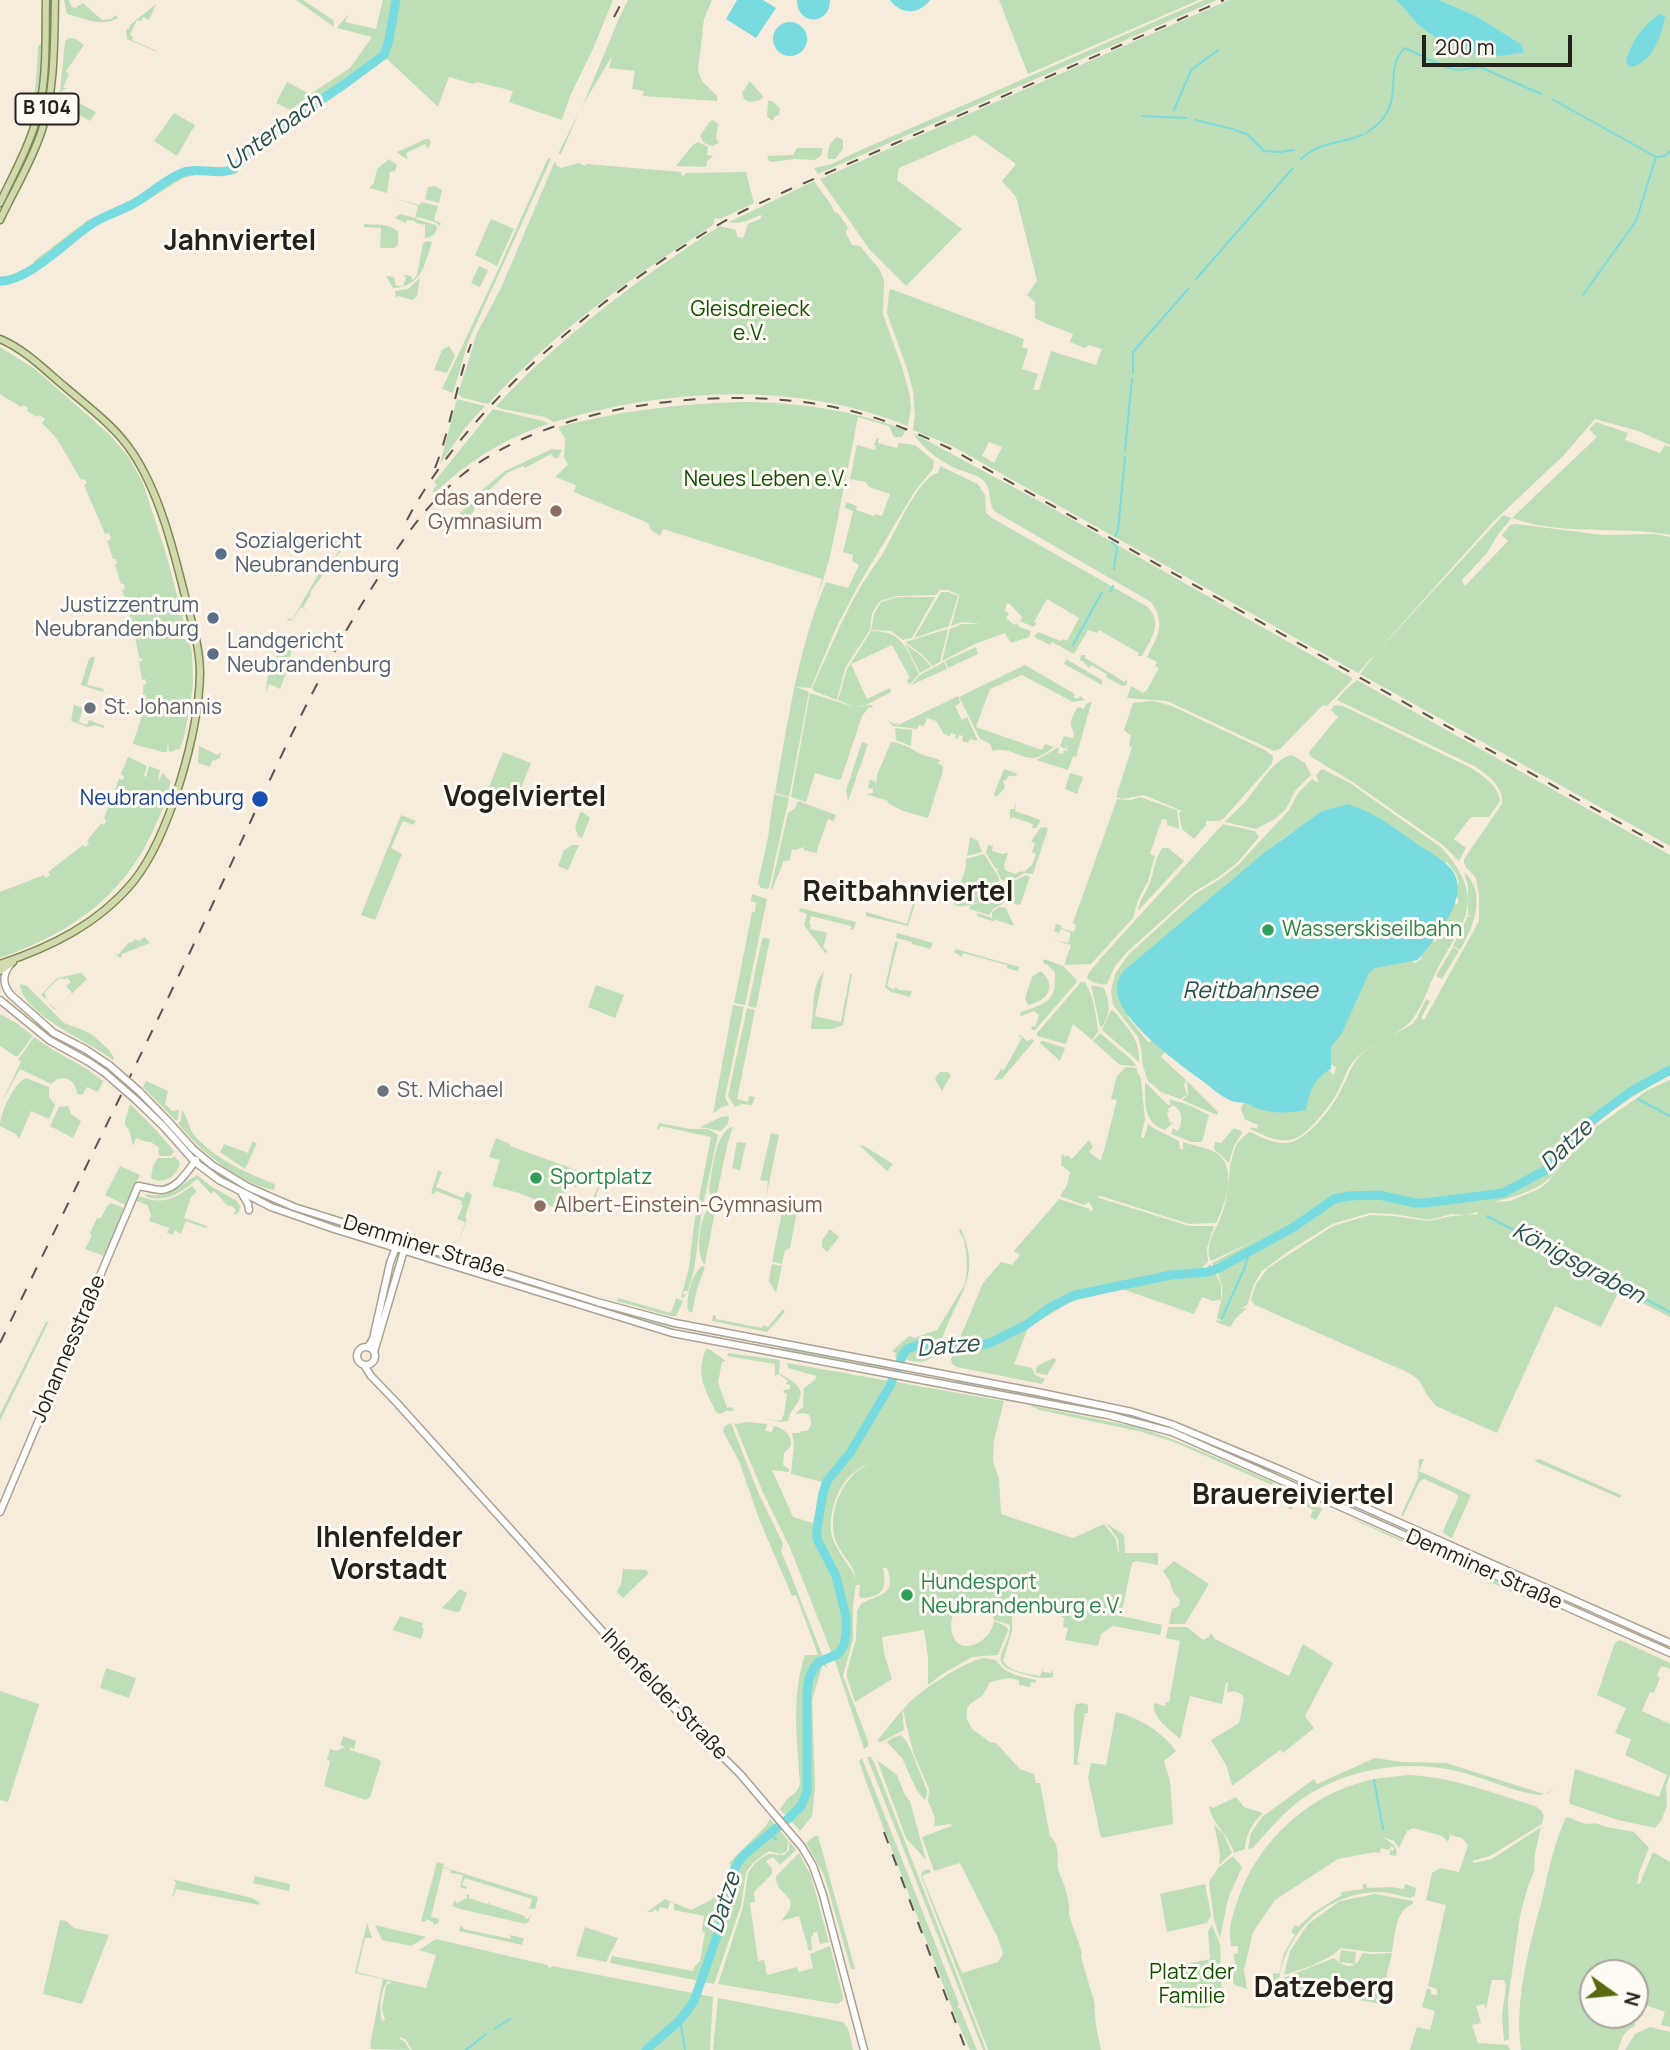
<!DOCTYPE html>
<meta charset="utf-8">
<style>
body{margin:0}
#map{position:relative;width:1670px;height:2050px;overflow:hidden;background:#f7ecdb;font-family:Manrope,sans-serif}
canvas{display:block}
.north{position:absolute;left:1579px;top:1959px;width:70px;height:70px;box-sizing:border-box;background:#fffaf3;border:2px solid #a7a39c;border-radius:50%;rotate:105deg;font-size:19px;font-weight:700;line-height:28px;text-align:center;color:#24201a}
.north::after{content:'';display:block;margin:auto;width:24px;height:32px;background:#5b6911;clip-path:polygon(50% 0,100% 100%,50% 72%,0 100%)}
.scale{position:absolute;left:1422px;top:35px;width:150px;height:32px;box-sizing:border-box;border:4px solid #24201a;border-top:0;padding-left:9px;font-size:21px;line-height:24px;white-space:nowrap;color:#24201a;-webkit-text-stroke:5px #fffaf3;paint-order:stroke}
</style>
<div id="map">
<canvas width="1670" height="2050"></canvas>
<div class="north">N</div>
<div class="scale">200 m</div>
</div>
<script>
const context = document.querySelector('canvas').getContext('2d');
context.lineJoin = 'round';
function fillPath(path, color) {
  context.fillStyle = color;
  context.fill(path, 'evenodd');
}
function strokePath(path, color, width, dash) {
  context.strokeStyle = color;
  context.lineWidth = width;
  context.lineCap = dash ? 'butt' : 'round';
  context.setLineDash(dash || []);
  context.stroke(path);
}
function label(font, color, halo, rows, align = 'center') {
  context.font = font + ' Manrope,sans-serif';
  context.lineWidth = 6;
  context.setLineDash([]);
  context.textBaseline = 'middle';
  context.strokeStyle = halo;
  context.fillStyle = color;
  for (const [text, x, y, turn = 0] of rows) {
    context.save();
    context.translate(x, y);
    context.rotate((+turn || 0) * Math.PI / 180);
    context.textAlign = isNaN(turn) ? turn : align;
    if (halo) context.strokeText(text, 0, 0);
    context.fillText(text, 0, 0);
    context.restore();
  }
}
const green = new Path2D(`
 M64 0H69L71 6 75 8 83 3 102 20 111 19 116 15 118 18C101 28 85 18 67 14Z
 M296 0H303L333 20 334 27Z
 M383 0H613L593 49 570 96 562 120 509 102 513 91 477 82 473 84 449 77 438 107 386 58 305 118 292 111 320 89 290 110 276 103 287 82 310 94 350 68 372 37 337 28 338 26 349 14 345 22 376 29Z
 M628 0H712L704 19 698 71 702 81 717 96V101L643 96 644 91 632 89 635 71 609 68 612 56 580 110 561 154H558L585 100 620 16Z
 M999 0H1199L1028 74Z
 M1204 0H1217L818 174 814 168 832 164 854 153Z
 M1229 0H1395L1406 7 1413 19 1485 56 1523 53 1521 44 1476 16 1439 0H1670V445L1638 431 1595 419 1563 456 1493 522 1358 673 952 446 913 430 915 416 913 391 908 372 887 313 889 291 891 289 1024 339 1022 347 1028 349 1022 369 1038 374 1033 390H1039L1051 351 1096 365 1102 349 1089 345 1085 348 1070 342 1073 334 1042 322 1035 318V302L1027 295 1037 281 1016 197 1002 181 1016 164 975 135 899 168 897 180 962 229 906 286 870 250 820 179ZM989 442 1002 447 994 463 982 456Z
 M156 4 149 20 143 17 141 21 137 20 130 35 133 36 132 40 157 51V52L127 39 126 29H129L130 25Z
 M69 38 76 39 84 45 66 71 69 74 63 88H67L60 92 65 41Z
 M41 44C40 72 42 105 28 131L36 82 38 46Z
 M750 81 762 95 763 98 760 100 750 102 744 99 742 93Z
 M68 97 96 112 90 121 63 106Z
 M768 101H772L780 108 779 115 775 116 773 121 767 117Z
 M174 113 195 125 177 156 154 141Z
 M285 118 298 125 262 145 236 174 219 176 200 174 183 178 132 210 102 221 38 267 34 261 88 220 139 196 175 172 186 167 222 168 231 165 260 134Z
 M713 120 718 124 716 139 719 143 712 146 704 143 700 136 710 121Z
 M837 137 843 140V149L835 159H828C827 151 829 142 837 137Z
 M426 139H429L431 142 428 149 425 144 406 153 408 159 403 157 397 152Z
 M698 142 708 147 707 155 713 156 708 160 706 167 676 166 693 145Z
 M797 148H823L821 156 815 160 794 159 773 162 769 161 767 156 793 155Z
 M548 158 551 159 468 342 453 393 442 389 497 272Z
 M389 159 397 165 395 171 390 172 387 193 369 188 374 183 377 169Z
 M555 161 556 165 561 168 579 163 585 166 586 164 681 172V175L684 176 686 173 746 172 754 203 720 219 715 218 713 225C631 278 555 331 488 404L463 398 458 394 477 333 501 288Z
 M814 181 832 206 834 212 838 213 849 229H847L846 233 852 245 860 246 880 270 884 280 883 314 902 367 909 392 911 406 908 426C796 381 668 388 554 422L545 417 502 409 496 406C562 336 639 278 720 226L736 230 737 237 743 238 748 224 760 219 762 215C750 218 743 225 729 222Z
 M434 186 442 190 439 203 425 199 428 187Z
 M396 199 420 205 421 202 438 206 434 220 441 223 440 226 435 222 417 217 416 219 436 225 437 229C434 237 429 238 421 238L425 237V225L416 223 415 221 407 220 406 223 395 218 400 214 415 218 418 206Z
 M491 219 514 229 497 266 475 255Z
 M364 224C376 225 389 223 398 232V245L394 248H380L381 228 364 227Z
 M428 241 432 242C424 266 422 286 393 288L386 276 394 277 396 286H403L406 278 403 275 413 276 411 277 413 280 417 275 423 243Z
 M479 266 488 270 480 287 471 283Z
 M420 278 417 296 413 300 398 296 396 298 395 291 408 289Z
 M449 346 455 355 447 373 434 370 442 350Z
 M0 347 35 369 110 435 128 456 143 483 167 557 192 652 193 684 190 705 184 738 179 750 176 749 174 751 169 752 168 743 167 752H163L133 744 144 709 143 685 146 684 145 679 142 680 139 662 143 660 139 657 135 638 138 636 137 631 134 632 129 613 132 612 131 608H128L122 590 125 589 124 584H121L115 565 117 564 116 559H113L107 541 111 539 109 533 105 534 84 485 87 483 84 479 81 480 57 439 42 423 45 419 40 415 37 417 27 411 28 408 23 405 21 407 0 394Z
 M457 399 485 406 465 428 440 464Z
 M740 402C797 402 852 410 906 430L902 437H894L889 426 858 417 830 557 816 602 822 579 663 529 660 536 651 530 648 523 574 492 576 485 555 477 568 465 564 458 565 438 558 427C618 411 678 404 740 402Z
 M493 409 543 421 549 424C507 437 466 462 435 493L432 491 437 485 434 482Z
 M1596 422 1628 433 1625 440 1660 453 1665 445 1670 447V535C1618 525 1565 537 1512 518L1499 533 1487 553 1462 580 1465 586 1508 541 1502 535 1510 525 1516 524 1603 535 1655 534 1670 537V846L1360 674 1376 653 1503 515 1512 518 1597 437 1589 429Z
 M913 433 1052 508 1352 678V680L1327 706 1323 705 1280 749 1274 751 1167 701 1127 698 1131 686 1143 693 1147 690 1159 668 1155 666 1157 662 1147 657C1158 636 1166 624 1151 602L994 511C988 502 992 488 983 480 976 474 965 472 957 469 941 462 922 448 913 433Z
 M877 438H879L878 443 897 448 898 443 915 445 934 461 933 469 915 491 858 586 836 628 811 688 796 687 807 691 809 693 789 797 775 793C788 722 798 648 826 582L848 588 859 565 852 561 853 555 843 552 853 511 845 508 846 502 857 506 856 510 874 516 875 514 882 516 890 494 869 487 866 482 850 479 857 445 875 450 876 446 874 445Z
 M552 449 562 450 558 458H554L551 454 525 468 523 466 507 473 478 501 469 520 458 516 477 494 505 471Z
 M940 466 978 484 985 495 986 513 992 518 1148 607C1163 624 1151 639 1142 656H1138L1139 653 1099 630 1097 633 1088 630 1074 654 1052 642 1050 645 1036 638 1034 636 1038 632 1061 641 1063 639 1067 641 1079 618 1047 599 1034 622 1037 624 1033 627 1020 621 1022 617 1009 603 1007 604 1005 610 1009 614 1006 618 1014 625 1017 623 1019 627 1031 631 1029 637 1011 643 1005 633 975 644 942 661 950 629 962 624H981L962 622 951 626 961 590 959 595 948 590H940L936 595 898 596 880 601 872 613 870 630 845 668 837 700 814 691 812 688C828 654 842 618 861 586 868 574 877 563 885 550 894 534 920 475 938 473Z
 M334 540 346 544 347 548H343L310 592 311 594 303 607 307 610 301 607 292 621 289 620 286 625 288 628 286 625 289 618 292 620 322 568 318 565 327 569 333 561 324 555 325 553 334 559 339 550 331 544Z
 M941 592H948L958 596 949 626 914 638Z
 M898 597H935L912 638 903 640 891 631 871 630 874 614 881 602Z
 M948 629 940 662 932 666 924 656 905 642Z
 M871 631C903 630 907 650 919 674L910 684 908 683 907 680 910 678 892 645 851 664 867 699 890 688 891 692 866 705 856 707 872 705 873 708 869 707 862 716 841 779 838 780 815 773 806 802 791 797 810 693 854 707 838 700 847 669Z
 M289 637 293 641C291 658 287 673 280 689L269 684 266 692C267 667 276 656 289 637Z
 M905 644 923 657 931 667 920 673Z
 M976 647 978 654 948 668 945 661Z
 M1081 655H1085V658L1125 682 1127 679V685L1122 686 1106 677 1107 674 1091 665 1089 668 1082 660 1080 662Z
 M92 657H95L87 685 104 689 103 692 81 685 89 659Z
 M1066 659 1102 680V685L1064 664Z
 M944 662 947 669 911 685 920 675Z
 M1025 665 1075 694 1073 697 1078 699 1080 696 1085 700 1073 702 1022 675 990 689 976 727 1042 750 1045 744 1054 747C1048 751 1040 758 1033 758 1018 758 1008 746 993 751L990 744 980 739 959 697Z
 M1357 680 1670 855V1075C1643 1090 1617 1105 1594 1126 1578 1141 1567 1160 1552 1176 1537 1191 1513 1197 1494 1202L1510 1201 1539 1189 1548 1182 1577 1147 1596 1127 1648 1090 1670 1080V1317L1619 1291 1601 1327 1555 1306 1497 1433 1436 1406 1427 1395 1419 1380 1409 1373 1255 1305 1251 1300 1256 1284 1268 1268 1333 1226 1370 1215 1393 1216 1429 1221 1452 1216 1478 1214V1212L1466 1215 1452 1214 1429 1220 1393 1214 1370 1213 1332 1224 1286 1253 1262 1271 1254 1284 1247 1305 1240 1309 1247 1308 1236 1318 1230 1327 1216 1322 1217 1320 1222 1321 1217 1318C1224 1290 1226 1288 1212 1263L1254 1241 1211 1261C1203 1245 1217 1229 1222 1214 1230 1193 1227 1169 1235 1148 1238 1141 1243 1136 1250 1132 1261 1137 1273 1144 1286 1143 1306 1142 1332 1108 1340 1092 1346 1081 1350 1068 1358 1058 1370 1044 1398 1034 1414 1023V1021L1416 1020 1426 999 1430 1001 1421 1018 1424 1020 1479 921V895L1476 878 1465 866 1466 865 1464 864V859L1502 804C1505 788 1487 774 1474 766L1337 700 1345 690Z
 M958 696 960 703 955 706 962 720 967 717 978 741 970 739 968 743 962 741 963 736 959 735 958 739 955 738 956 735 951 733 950 736 944 734 936 721 927 718 924 726 919 725 917 729 893 726 887 720 894 724 899 723 896 726Z
 M1092 701 1076 757 1073 756 1068 770 1036 760 1057 748H1059L1058 753 1063 754 1064 750 1067 751 1068 745 1066 749 1060 746 1064 736 1073 738C1075 731 1072 731 1071 725 1070 719 1075 711 1078 707L1084 709 1086 704Z
 M1153 701 1172 706 1263 749 1273 756 1272 764 1224 818 1219 821H1206V825L1194 839 1182 829 1179 813 1182 811 1144 795 1122 799 1116 797 1132 747 1129 746 1131 736 1124 730 1133 703Z
 M74 705 83 708 79 722 87 725 89 720 104 726V728L95 725 88 727 71 721Z
 M1334 705 1343 706 1463 764C1477 771 1498 783 1500 801L1489 817H1471L1454 839 1466 848 1459 861 1444 846 1351 781 1310 756 1309 752 1338 717 1331 710Z
 M895 728 912 730 911 746 896 740Z
 M862 742 868 744 848 801 846 790 851 776 854 777 851 775Z
 M891 742C902 743 910 748 919 753 926 757 935 757 941 761L937 763 943 766 942 774 928 818 903 811 888 803V801L866 794 873 793V789L868 788 870 780 875 781 876 785 877 775Z
 M199 746 218 755 219 753H221L220 758 212 761 210 767 198 763Z
 M503 752 531 763 517 798 489 787Z
 M1292 755 1305 763 1311 775 1295 791 1286 809 1275 819 1256 829 1225 822C1231 815 1239 809 1245 802 1257 788 1274 758 1292 755Z
 M128 757 147 766 144 776 146 777 149 766 160 770 158 781 163 773 170 781C171 796 161 812 155 826 125 896 71 933 0 958V892L44 875 46 878 50 875 48 872 83 845 85 847 89 844 87 841 101 823 104 825 106 821 104 818 112 799H114L116 795 113 794 119 779 123 780 124 776 121 774Z
 M1004 769 1016 773 1017 776H1009L1006 780 1003 781 1005 786H1004L1005 788 996 797 994 794Z
 M1322 769 1350 783 1442 848C1491 904 1460 923 1434 976 1426 992 1421 1011 1409 1023 1392 1040 1368 1043 1352 1063 1346 1071 1343 1082 1338 1091 1331 1105 1310 1132 1296 1138 1280 1145 1265 1135 1250 1129L1252 1127 1257 1129 1258 1125 1244 1119V1116L1241 1110 1242 1106 1247 1099 1293 1093 1327 1069 1334 1075 1336 1067 1323 1060 1352 967 1412 961 1415 963 1422 958 1419 956 1431 939 1434 942 1437 939 1432 937 1452 903 1458 904V898L1453 897 1455 885H1459L1457 875 1447 862 1442 865 1420 851V846L1130 1017 1127 1016 1148 1042 1152 1041 1148 1037 1166 1051 1161 1056 1162 1058 1186 1080 1184 1085 1187 1095 1180 1099 1161 1092 1148 1081 1143 1066 1141 1048 1138 1037 1113 1005 1111 991 1115 974 1129 954 1195 894 1220 879 1238 865 1289 810 1298 793 1312 779 1319 783 1316 775ZM1302 826 1226 894 1223 888 1225 885C1251 866 1274 842 1302 826Z
 M1070 773 1083 777 1077 794 1065 789Z
 M774 794 789 798 769 887 767 889 761 888 758 883 768 837Z
 M1140 797 1177 810 1179 829 1167 825V820L1162 819 1150 854 1155 856 1148 881 1138 900 1133 918 1091 964 1064 965 1071 945 1051 939 1068 943 1071 933 1061 929 1059 933 1054 931 1056 924 1062 926 1061 928 1074 932 1076 925 1073 923 1117 799 1131 800Z
 M798 801 836 815 834 821 828 819 817 850V853L804 850V847L795 850 792 849 790 860 783 861C781 872 775 879 772 891L771 888 788 813 795 808Z
 M1016 801 1015 811 1041 820 1036 828H1032L1033 824 1012 817 1010 820V809H1014Z
 M581 811 590 818 582 838 578 836 575 827Z
 M401 815 416 821 414 825 403 821 391 848 402 854 375 920 361 915Z
 M1223 824 1255 831 1259 837 1237 863 1219 877 1194 892 1127 952 1115 966 1107 984C1102 986 1091 982 1087 978L1088 974 1100 959Z
 M1046 827 1048 829 1033 874 1024 873 1008 883 1001 879 997 871 999 868 996 869 986 853 988 845 993 846 992 851 1002 854 1008 853 1004 865 1005 870 1015 874 1021 871 1024 872 1032 865 1036 854 1032 852 1035 843 1031 842 1040 828Z
 M970 837 978 841 982 852 967 856Z
 M572 845H579L568 870 558 866 564 850Z
 M1162 848H1168L1184 861 1138 911C1139 901 1145 894 1149 885 1154 872 1155 859 1162 848Z
 M984 854 998 876 1000 884C992 888 986 897 978 902 966 908 945 911 954 890 956 886 960 884 961 881 965 874 966 866 966 859Z
 M1464 872C1488 893 1473 928 1460 950L1453 946 1468 916 1474 917 1468 915V886Z
 M1026 875 1030 877 1020 905 1005 902 1004 886Z
 M924 879 922 889 919 892 908 926 866 916V912L907 924 917 890 921 887Z
 M994 888 1001 891 1004 903 993 909 989 915 969 909 970 906 980 902Z
 M752 894 767 899 745 1005 734 1003 752 912H755L756 903 751 901Z
 M999 907 1006 908 1014 926 993 919 995 922 977 916V913L992 918V912Z
 M800 908 856 922 854 929 851 930V926L811 916 809 924 811 925 810 929 827 933 823 948 827 950 826 954 804 925 807 914 799 911Z
 M897 933 933 943 930 949 912 944V942L896 938Z
 M145 937 152 946 150 943 122 954V958L118 957 113 952 118 955 129 942 131 943 135 939 139 941Z
 M764 938 770 939 756 1008 748 1006 762 939Z
 M895 942H898L887 986 894 990 895 987 899 990 912 991 910 997 891 992 885 987Z
 M1453 947 1459 951 1442 979 1436 976Z
 M956 949 1019 967H1020L1017 971 1007 968V965L963 953 962 957 954 952Z
 M1044 959 1063 966 1076 979 1077 982 1035 1030H1031L1032 1026 1035 1027 1039 1015 1034 1011 1021 1016 1020 1015 1021 1012C1048 1003 1056 1001 1055 973L1048 965 1043 963Z
 M824 971 815 1016 841 1022 850 974H852L843 1025 832 1029H811C815 1007 810 989 824 971Z
 M1041 971C1058 987 1047 1001 1028 1005L1025 998 1032 977Z
 M81 973 87 979 55 1010 47 1002 56 1009 72 993 66 986 71 982 67 978 64 980 62 978 58 979 45 992 46 1000 41 995 57 978Z
 M1081 982H1085C1093 995 1097 1017 1098 1032L1092 1040 1073 1024 1066 1044 1037 1036V1033Z
 M20 984 27 986 64 1023 85 1031 94 1036 109 1050 114 1058 113 1060C91 1042 22 1015 20 984Z
 M596 985 624 995 615 1018 588 1007Z
 M1091 985 1104 988C1110 1002 1111 1014 1102 1027L1100 1026Z
 M733 1005 744 1007 726 1092 725 1098 729 1105 720 1108 713 1114Z
 M747 1008 755 1010 737 1099 748 1102 749 1096 755 1097 752 1105 742 1104 735 1107 728 1096Z
 M1111 1010 1115 1012C1128 1029 1140 1038 1139 1062L1102 1030Z
 M0 1014 18 1024 33 1036 18 1056H15L0 1046Z
 M36 1022C58 1040 83 1051 106 1067L105 1069 91 1060 57 1041 35 1024Z
 M1100 1033 1133 1061 1136 1066 1120 1065 1093 1041Z
 M1020 1035 1027 1041 1032 1039 1034 1041 1002 1079 994 1080 1001 1069 1004 1070 1022 1038 1018 1036Z
 M34 1037C56 1054 82 1063 103 1081L98 1092 87 1087 82 1095 77 1094C76 1079 62 1073 51 1084L20 1069 1 1103 21 1062 18 1060Z
 M1043 1041 1065 1048 1060 1061 1039 1042Z
 M1126 1067 1137 1068V1071L1141 1079 1145 1120 1141 1137 1144 1138 1148 1124 1155 1129 1179 1141 1180 1149H1183V1142C1193 1146 1206 1147 1215 1152 1238 1165 1226 1204 1216 1223L1189 1224 1101 1196 1096 1197 1189 1226H1214L1207 1248 1208 1262 1201 1269 1206 1268 1210 1264 1212 1266 1221 1284V1300L1213 1301 1202 1297 1194 1314 1122 1289 1070 1302 1028 1328 1014 1364 1032 1368 1035 1375 1045 1379 1042 1384 957 1367 952 1364 951 1359 983 1283 1001 1262 1012 1265 1020 1255 1014 1251 1059 1199 1090 1209V1212L1093 1209 1089 1202 1084 1205 1060 1196 1067 1185 1070 1172 1061 1165 1062 1154 1065 1157 1067 1155 1072 1159 1089 1140 1093 1147 1089 1152 1101 1161 1117 1100 1111 1099 1117 1076Z
 M940 1072H948L951 1075 942 1091 935 1079 937 1075Z
 M26 1078 49 1087V1097L55 1105 49 1119 31 1111 19 1139 16 1134 0 1126C0 1113 14 1083 26 1078Z
 M146 1081 168 1091 165 1104 172 1111 179 1110 178 1119 176 1121 143 1087Z
 M1187 1081 1218 1112 1217 1115 1182 1100 1188 1095Z
 M1145 1082 1168 1105H1171L1169 1099 1189 1105 1209 1115 1202 1142H1192L1171 1134 1173 1128 1178 1131C1183 1121 1183 1111 1173 1105L1168 1109 1169 1112 1167 1113 1170 1123 1174 1122 1165 1130C1143 1123 1145 1102 1145 1082Z
 M130 1104 155 1129 174 1151 171 1156H160L158 1152 159 1148 151 1142H147L136 1138 133 1146 129 1130 125 1125V1121Z
 M68 1106 71 1114 81 1121 73 1138 50 1126 59 1107Z
 M182 1110C188 1117 188 1127 194 1135 215 1159 246 1173 275 1184L274 1190C241 1185 198 1150 178 1123L181 1121Z
 M729 1116 728 1124 721 1131 700 1127 721 1117Z
 M659 1123 690 1129H708L718 1135 702 1210 694 1270 688 1291H684L683 1294 686 1295 684 1298 681 1297 689 1268 694 1224 711 1137 660 1126 659 1130 657 1129Z
 M732 1127H733L728 1142 715 1203 710 1194 709 1189C712 1173 715 1132 732 1127Z
 M1234 1128 1241 1131 1242 1133 1234 1146 1229 1163 1214 1149 1215 1142 1221 1143Z
 M771 1133 779 1135 766 1198 768 1181 760 1180Z
 M496 1138 510 1144V1146L579 1171V1173L601 1182 595 1199 617 1210 590 1199V1197L593 1198 599 1184 581 1177 576 1187 571 1185 570 1188 567 1187 560 1201 553 1207 519 1193 492 1186 500 1160 489 1157Z
 M252 1142 257 1143 245 1169 220 1152 224 1144 248 1153Z
 M737 1142 746 1143 740 1170 732 1168Z
 M859 1145 864 1146 893 1164 887 1171Z
 M174 1156 180 1162C178 1177 163 1185 151 1178L153 1166 158 1158H172Z
 M120 1166 140 1175 125 1205 105 1195Z
 M438 1170 442 1172 436 1187 463 1198 467 1191 472 1195 465 1218 467 1219 456 1249 465 1222 457 1219 463 1206 461 1205 462 1201 436 1191 434 1194 431 1193Z
 M197 1175 212 1187 237 1201 240 1206 239 1211 236 1215 234 1213 236 1210 232 1206 227 1205 214 1191 211 1194 197 1179C182 1192 167 1203 147 1197L145 1194C168 1199 180 1185 197 1175Z
 M232 1183 282 1205 384 1237 383 1239 287 1210 263 1201Z
 M192 1186 197 1192 191 1197 184 1218 207 1226 206 1228 186 1221 181 1234 175 1230 173 1235 167 1233 169 1228 149 1221 151 1215 147 1205 136 1201 138 1196C163 1205 172 1200 192 1186Z
 M799 1201 790 1248 785 1250 782 1264 772 1262 782 1212Z
 M111 1203 124 1208 104 1256 85 1249 92 1235 90 1233 97 1218H101L107 1206Z
 M710 1206H716L705 1264 703 1263C696 1249 699 1218 710 1206Z
 M830 1229 839 1237 827 1252 822 1247V1240Z
 M961 1229C980 1272 963 1289 946 1328 942 1337 939 1352 931 1358 921 1366 906 1359 895 1357L896 1353 893 1352V1350L909 1336 914 1338 937 1330 965 1284 967 1267 966 1252 964 1240 959 1231Z
 M419 1250 556 1292V1295L418 1252Z
 M772 1264 782 1266 776 1293 769 1281Z
 M702 1266 705 1267 697 1289 692 1313 688 1311C686 1297 691 1275 702 1266Z
 M562 1294 600 1306 675 1326 674 1328 617 1314 561 1296Z
 M618 1298 671 1313 676 1298 683 1301 676 1316H670L617 1301Z
 M783 1309 785 1312 767 1332 712 1321 713 1315 716 1316V1319L762 1328 763 1325 768 1327Z
 M49 1321 0 1421V1414L46 1322Z
 M781 1347 890 1367 889 1369 781 1351Z
 M706 1349H709L726 1361 722 1362 718 1383 720 1384 719 1385 727 1408 732 1407 734 1411H726L720 1414 716 1412C705 1389 695 1375 706 1349Z
 M728 1353 780 1360 779 1373C792 1381 809 1388 796 1405 792 1412 789 1413 788 1421L781 1422 764 1419 781 1421 784 1414 787 1394 783 1392 784 1390 790 1389V1385L786 1384 788 1381 779 1374 775 1376V1364L727 1356Z
 M1054 1358 1056 1360 1047 1375 1036 1373V1368L1039 1365Z
 M787 1363 1004 1401 994 1440 993 1461 999 1479 1001 1514 1073 1538 1104 1524 1116 1539 1118 1552H1119L1118 1539 1106 1523 1124 1535 1125 1553H1158V1565L1136 1561 1132 1563 1121 1616 1162 1625 1160 1635 1113 1626 1101 1634 1098 1646 1065 1640 1068 1628 1063 1627 1064 1618 1059 1615 1058 1610 1046 1600 1035 1601 1012 1616V1631L1003 1661C1010 1672 1028 1674 1040 1676L1043 1668V1672L1051 1673 1053 1670V1677C1041 1680 1031 1676 1020 1673 983 1663 1011 1649 1010 1625L994 1620C992 1607 985 1600 972 1600 943 1600 944 1660 978 1643 987 1638 992 1631 994 1621 999 1623 1007 1625 1008 1630L998 1655 972 1657 941 1675 928 1685V1657L924 1630 882 1637 884 1653 892 1679 855 1702 847 1678V1671L856 1639 857 1611 861 1604C880 1593 897 1596 887 1568H883C887 1588 884 1597 861 1598L859 1596 860 1585H856L853 1605V1639L843 1676 868 1741V1746L864 1749 836 1664 790 1548 762 1490 734 1423 737 1424 747 1422 767 1424 765 1431 772 1432 774 1426C785 1429 792 1435 791 1446L784 1453 783 1465 789 1469V1472L772 1470 793 1517 813 1523 822 1482 791 1474 794 1443 792 1433H800L801 1431H807L811 1425C813 1411 803 1413 795 1414L803 1407 804 1388 815 1380 816 1376 788 1368ZM870 1464C867 1465 861 1468 857 1471 837 1489 826 1522 838 1546 844 1557 855 1568 856 1579 850 1564 836 1552 832 1536 826 1510 843 1470 870 1464Z
 M955 1380 1131 1415 1186 1433 1277 1472 1276 1475 1153 1423 1108 1412 955 1383Z
 M1028 1405 1142 1428 1187 1445 1273 1482 1272 1485 1174 1442 1142 1432 1040 1410Z
 M731 1423 758 1492 783 1544 781 1550 827 1667 826 1668 823 1664 812 1700 815 1787 812 1816 800 1831 780 1809 787 1799 796 1792 800 1784C797 1740 791 1696 805 1655H818L796 1595 792 1596 759 1519 739 1461 723 1431 725 1426Z
 M1419 1459H1424L1419 1471 1471 1495 1452 1538 1444 1534 1443 1531 1458 1498 1457 1494 1424 1479 1420 1481 1403 1516 1401 1515 1418 1478Z
 M1539 1459 1621 1495 1620 1498 1534 1461Z
 M1299 1484 1590 1611 1589 1612Z
 M1294 1493 1308 1499 1322 1509 1316 1520 1310 1517 1313 1510 1297 1501 1291 1510 1287 1507 1289 1498Z
 M1350 1518 1359 1521 1533 1597 1540 1605Z
 M1174 1561 1209 1584 1185 1624H1169L1172 1609 1179 1606 1180 1600 1173 1592 1170 1582 1163 1571Z
 M623 1569 646 1570 649 1573 623 1598 617 1592 621 1584Z
 M460 1589 467 1593 460 1611 456 1612 442 1608Z
 M400 1616 423 1623 422 1628 424 1629 421 1639 393 1630Z
 M1168 1627H1187L1203 1640 1209 1637 1211 1633 1215 1639 1289 1676 1303 1644 1333 1663 1305 1716 1314 1728 1283 1753 1280 1750 1232 1786 1227 1767 1211 1740 1239 1723 1244 1698C1240 1691 1234 1691 1227 1692L1228 1683H1226L1222 1704 1190 1696 1180 1739C1170 1729 1152 1719 1154 1703L1165 1706 1166 1702H1169L1180 1641 1166 1638Z
 M1620 1640 1670 1663V1669L1661 1666 1657 1676 1660 1678 1654 1693 1650 1692 1642 1711 1670 1724V1774L1666 1786 1667 1806 1661 1821 1655 1828 1618 1820 1570 1804 1569 1801 1575 1769 1659 1797 1667 1775 1625 1755 1631 1739 1615 1733 1626 1708 1597 1695 1614 1645 1617 1641Z
 M983 1658 996 1660C1005 1675 1020 1676 1036 1680L1035 1683 1031 1682 1030 1687 1019 1685V1680L1009 1678 990 1682 983 1695 970 1704 967 1709V1719L972 1729 990 1742 996 1743 1020 1769 1034 1774 1036 1783H1040L1050 1836C1061 1845 1056 1860 1059 1872 1060 1876 1062 1879 1063 1882 1067 1892 1070 1905 1069 1915L1082 1953 1081 1957 1094 2001 1096 2026 1101 2050H988L921 1876 923 1871 929 1869 931 1872 922 1876 962 1973 998 1962 1003 1954 997 1936 960 1863 934 1871 922 1837 952 1826 951 1824 934 1826 935 1818 928 1801 929 1789 913 1752 903 1710C913 1694 964 1662 983 1658Z
 M106 1668 136 1678 129 1698 100 1688Z
 M0 1691 39 1704 8 1802 0 1800Z
 M1083 1703 1088 1705V1713H1085L1077 1762 1081 1764 1074 1765V1712L1076 1704Z
 M902 1710 904 1730 881 1742 877 1741Z
 M1116 1712C1140 1718 1161 1731 1176 1751L1164 1761 1170 1781 1173 1824 1101 1838 1088 1777 1091 1763 1106 1765Z
 M901 1735C912 1745 920 1775 927 1790V1795L925 1800 917 1791 902 1758 887 1742 892 1738Z
 M343 1736 356 1741 354 1749 350 1748V1750L378 1759 381 1762 370 1797 366 1800 324 1786 330 1761 327 1760 330 1749 336 1751 345 1747 340 1745Z
 M867 1757H871L874 1762 986 2050H983Z
 M862 1758 959 2004 957 2007 960 2008 977 2050H970L957 2021 868 1787 859 1761Z
 M1375 1758 1402 1762 1446 1763 1544 1794 1549 1792 1555 1785 1549 1793 1539 1795C1509 1791 1482 1776 1452 1770 1399 1759 1337 1771 1294 1805 1279 1818 1266 1833 1253 1848L1248 1849 1251 1833 1262 1817 1314 1779 1317 1784Z
 M877 1760 897 1775 905 1795 910 1801 926 1860 906 1838Z
 M1408 1775C1453 1777 1493 1793 1535 1806L1541 1810 1544 1816 1542 1824 1490 1856 1472 1861 1474 1863 1492 1859 1541 1827 1535 1853 1534 1872 1528 1886 1520 1916 1508 2000 1509 2039 1504 2041 1502 2016 1506 1986 1504 1980H1492L1486 2009 1484 2004 1476 2006 1481 2023 1472 2025 1478 2043 1508 2045 1510 2050H1410L1417 2027 1430 2030 1435 2011 1422 2007 1427 1988 1431 1990V1994L1437 1995V1989L1428 1986 1446 1905 1426 1900 1432 1873 1440 1868 1459 1872 1468 1845 1462 1838 1450 1835 1448 1842 1442 1836 1413 1828 1407 1831 1399 1848 1394 1841 1383 1837C1389 1842 1399 1845 1396 1856L1390 1855V1850L1393 1851 1394 1848 1391 1846 1389 1850 1381 1848 1380 1853 1375 1852 1338 1859 1275 1900 1253 1932 1244 1970 1247 1989 1235 1985 1232 1980 1235 1968 1234 1954 1238 1953V1946H1231C1231 1942 1230 1939 1230 1936 1229 1927 1233 1914 1236 1905 1253 1849 1300 1801 1356 1784 1373 1778 1390 1777 1408 1775Z
 M1236 1797 1244 1807 1263 1813C1253 1822 1245 1836 1245 1849L1234 1853C1229 1835 1213 1825 1209 1807L1211 1806 1213 1808Z
 M1566 1817C1576 1819 1585 1827 1595 1823L1607 1827 1634 1832 1649 1848 1639 1873 1637 1884 1640 1883 1653 1852 1670 1862V2027L1661 2025 1665 2012 1648 2006 1643 2009 1638 2016 1634 2017 1635 2026C1623 2031 1622 2039 1618 2050H1521C1514 1997 1530 1946 1543 1895 1549 1868 1555 1841 1566 1817ZM1593 1973H1635V2015H1593Z
 M770 1819 788 1840 787 1851 781 1854 769 1851 754 1862 746 1872 741 1906 714 1984 610 1963 612 1956 693 1971 694 1967 700 1961 705 1932 702 1931 704 1916 674 1910V1903L670 1902 668 1909 660 1907 658 1912 655 1909 652 1912H647L665 1899 691 1910 711 1900 725 1885 731 1865 729 1863 765 1827Z
 M1214 1824 1224 1835 1232 1853 1219 1865 1220 1854Z
 M815 1836H818L855 1969H851L824 1875 806 1843Z
 M789 1841 796 1850 780 1865 773 1857 766 1861 772 1869V1874L754 1892 755 1902 750 1903 758 1961 764 1960 767 1975 797 1967 799 1972 813 1968 810 1954 830 1946 843 1996 842 2001 837 2004 718 1984 743 1907 748 1873 755 1863 766 1855 771 1854 784 1855 789 1850Z
 M799 1853 811 1876 829 1942 820 1944 817 1932 813 1933V1936L811 1937 812 1950 809 1951 799 1916 781 1921C806 1894 775 1898 776 1876Z
 M1233 1856 1242 1867 1228 1899 1220 1939 1214 1919 1209 1882 1218 1868Z
 M437 1862 444 1864 443 1867 538 1897 535 1909 526 1908 530 1907 532 1899 465 1878 462 1885 467 1887 466 1889 460 1887 463 1875 450 1873 451 1870 443 1868 431 1917 439 1919V1922L434 1925 433 1922 426 1919 425 1922 421 1921Z
 M255 1876 290 1884 289 1891 253 1883Z
 M172 1879 252 1898 259 1902 260 1905 176 1889 173 1898V1896L170 1895H173L176 1882Z
 M1205 1884 1211 1915 1207 1923 1167 1932 1160 1894Z
 M1363 1884H1366L1367 1888 1391 1887 1404 1889 1405 1884 1416 1888 1415 1896 1410 1898C1400 1896 1389 1892 1378 1892 1324 1893 1282 1935 1278 1988L1273 1989V1973L1279 1974 1284 1953 1295 1935 1291 1932 1295 1925 1298 1927 1313 1913 1342 1895 1341 1892 1363 1889Z
 M469 1894V1898L487 1904 490 1901 489 1905H491V1902L492 1905 525 1916 524 1918 528 1919 531 1913 529 1921 526 1924 460 1909 452 1906 455 1900 457 1903 467 1898 466 1895Z
 M1375 1894 1413 1901V1904C1395 1910 1395 1936 1392 1952H1370L1341 1948 1331 1956 1311 1966 1284 1975 1290 1951 1308 1924 1340 1901Z
 M60 1920 66 1921 74 1928 109 1935 82 2004 43 1994Z
 M367 1923 372 1938H365L357 1972 389 1980C380 1989 379 2008 382 2021L385 2020 382 2009 386 1985 392 1983 415 1988 389 1982V1980L426 1988 436 1955 419 1950 436 1939 547 1965 548 1967 551 1968 552 1966 713 1997 710 2050H412L406 2040 400 2037 399 2038 405 2042 410 2050 371 2049 370 2045 383 1979 355 1973Z
 M375 1925 426 1937 411 1946 382 1940Z
 M461 1925 464 1929 511 1939 510 1935 524 1938 522 1945 459 1931Z
 M1212 1925 1220 1944 1222 2002C1207 2012 1182 2009 1167 2001L1165 1981 1168 1968 1210 1959 1208 1931Z
 M585 1927 618 1938 606 1962 576 1956Z
 M1341 1950 1356 1952 1355 1964 1339 1962Z
 M1362 1953 1370 1954 1392 1953 1380 2004 1313 1991 1282 1989 1283 1978 1334 1958C1346 1969 1357 1970 1362 1953Z
 M718 1998 843 2022 848 2028 853 2050H713Z
 M1650 2027 1670 2032V2050H1625L1635 2034Z`);
const water = new Path2D(`
 M737 0H763L776 8 756 38 726 19Z
 M797 0H830C830 26 797 26 797 0Z
 M890 0H930C919 15 901 15 890 0Z
 M1395 0H1439L1476 16 1521 44 1524 53C1512 54 1498 57 1485 56 1463 54 1428 36 1413 19 1406 11 1405 7 1395 0Z
 M1660 14 1665 16C1662 35 1652 64 1630 67L1626 62C1630 43 1644 24 1660 14Z
 M773 39a17 17 0 1 1 34 0a17 17 0 1 1-34 0Z
 M1347 804C1373 811 1391 826 1413 841 1425 850 1443 858 1452 870 1472 897 1434 940 1418 960L1375 968 1369 973 1342 1033 1331 1047V1069C1315 1077 1309 1092 1306 1110 1286 1114 1266 1114 1248 1104 1244 1102 1237 1103 1232 1101 1221 1097 1211 1087 1201 1080 1178 1063 1121 1022 1117 992 1116 982 1120 974 1127 968L1265 852 1319 813C1330 808 1340 807 1347 804Z`);
const stream = new Path2D(`
 M1552 99 1656 157 1665 156 1670 151
 M1174 110 1191 70 1218 50
 M1142 116 1186 118
 M1195 120 1233 129
 M1235 130 1247 134 1264 151 1280 152 1294 150
 M1366 133C1411 106 1380 71 1405 48L1445 67 1458 70 1480 67 1541 94
 M1301 159C1320 141 1340 144 1362 135
 M1196 279 1293 168
 M1583 295 1636 221 1656 157
 M1133 373V352L1189 288
 M1125 450 1132 379
 M1115 536 1118 530 1125 457
 M1112 542 1117 547 1114 569
 M1110 592 1113 586
 M1073 645 1102 592
 M1638 1099 1670 1116
 M1487 1216 1670 1312
 M1222 1318 1245 1267 1249 1252
 M1374 1780 1383 1829
 M771 1834 776 1840
 M680 2020 685 2050
 M494 2029 510 2019
 M466 2050 486 2034`);
const river = new Path2D(`
 M0 281C29 282 70 237 95 222 108 214 124 210 138 201 153 192 167 178 184 172 201 166 219 178 236 167L264 137 342 86 384 55 389 40 396 0
 M646 2050 680 2020 694 2001 725 1913 734 1871 738 1862 745 1854 790 1817 801 1806 807 1792V1692L809 1678 814 1668 819 1662 838 1654 844 1645 846 1633V1617L836 1576 817 1539V1529L823 1493 827 1481 850 1453 890 1386 903 1354 907 1349 921 1344 967 1348 990 1343 1026 1325 1049 1308 1075 1295 1171 1275 1208 1272 1219 1268 1294 1227 1334 1199 1349 1196 1379 1195 1415 1203H1425L1503 1193 1544 1171 1550 1167 1561 1150 1591 1121 1630 1092 1670 1070`);
const secondary = new Path2D(`
 M10 965C2 975 3 986 11 995L54 1033 85 1049 109 1065
 M0 1000 49 1040 89 1062 105 1073
 M140 1092 167 1120 193 1149 212 1165 248 1187 294 1207 597 1302 675 1323 1042 1393 1132 1412 1171 1424 1281 1470 1670 1643
 M136 1100 163 1126 195 1162 219 1180 271 1207 334 1229 672 1333 1108 1415 1172 1432 1670 1653
 M242 1194 248 1204 249 1210
 M357 1356a9 9 0 1 1 18 0a9 9 0 1 1-18 0Z
 M368 1347 373 1339 390 1263 399 1239
 M374 1352 405 1247
 M364 1365 371 1376 397 1403 649 1683 741 1775 802 1847 813 1866 823 1895 864 2050
 M0 1512 138 1186C146 1187 154 1190 161 1190 177 1189 187 1172 196 1160`);
const primary = new Path2D(`
 M0 203C12 177 27 151 35 124 48 85 45 40 46 0
 M0 220C14 190 32 161 42 130 55 88 54 44 55 0
 M0 339C24 349 44 369 64 386 87 406 115 426 132 452 160 493 174 552 186 600 192 623 200 648 200 673 199 731 170 836 133 882 98 924 51 947 0 964
 M0 971 13 962`);
const rail = new Path2D(`
 M614 17 623 0
 M435 468C451 428 456 384 471 344
 M407 520C468 403 611 287 723 222 743 210 765 201 786 191L1224 0
 M0 1343C67 1205 135 1068 201 929 255 814 305 694 373 586 399 545 424 506 462 475 553 402 728 384 838 408 878 416 914 432 951 449L1670 851
 M884 1832 966 2050`);
const secondaryBridge = new Path2D(`
 M109 1065 140 1092
 M105 1073 136 1100`);
const markers = [
 [556,511,7,"#8d6e63"],
 [221,554,7,"#5c6f8a"],
 [213,618,7,"#5c6f8a"],
 [213,654,7,"#5c6f8a"],
 [90,708,7,"#6b7280"],
 [260,799,9,"#1a4fb4"],
 [1268,930,7,"#2e9e5b"],
 [383,1091,7,"#6b7280"],
 [536,1178,7,"#2e9e5b"],
 [540,1206,7,"#8d6e63"],
 [907,1595,7,"#2e9e5b"]
];
const shields = [
 [47,109,63]
];
const shieldNames = [
 ["B 104",47,109]
];
const parkNames = [
 ["Gleisdreieck",750,310],
 ["e.V.",750,334],
 ["Neues Leben e.V.",766,480],
 ["Platz der",1192,1973],
 ["Familie",1192,1997]
];
const educationNames = [
 ["das andere",542,499],
 ["Gymnasium",542,523],
 ["Albert-Einstein-Gymnasium",554,1206,"left"]
];
const serviceNames = [
 ["Sozialgericht",235,542],
 ["Neubrandenburg",235,566],
 ["Justizzentrum",199,606,"right"],
 ["Neubrandenburg",199,630,"right"],
 ["Landgericht",227,642],
 ["Neubrandenburg",227,666]
];
const worshipNames = [
 ["St. Johannis",104,708],
 ["St. Michael",397,1091]
];
const transitNames = [
 ["Neubrandenburg",244,799]
];
const leisureNames = [
 ["Wasserskiseilbahn",1282,930],
 ["Sportplatz",550,1178],
 ["Hundesport",921,1583],
 ["Neubrandenburg e.V.",921,1607]
];
const streetNames = [
 ["Demminer Straße",424,1247,17],
 ["Johannesstraße",69,1349,-67],
 ["Demminer Straße",1484,1570,24],
 ["Ihlenfelder Straße",664,1695,46]
];
const waterNames = [
 ["Unterbach",274,133,-36],
 ["Reitbahnsee",1250,992],
 ["Datze",1567,1146,-44],
 ["Königsgraben",1578,1264,28],
 ["Datze",948,1347,-5],
 ["Datze",725,1903,-72]
];
const districtNames = [
 ["Jahnviertel",240,242],
 ["Vogelviertel",525,798],
 ["Reitbahnviertel",908,893],
 ["Brauereiviertel",1293,1496],
 ["Ihlenfelder",389,1539],
 ["Vorstadt",389,1571],
 ["Datzeberg",1324,1989]
];
fillPath(green, '#bedeb8');
fillPath(water, '#78dbdf');
strokePath(stream, '#78dbdf', 2);
strokePath(river, '#78dbdf', 9);
strokePath(secondary, '#aca292', 9);
strokePath(primary, '#7f8956', 9);
strokePath(secondary, '#fff', 6);
strokePath(primary, '#d0daad', 6);
strokePath(rail, '#5a544b', 2, [12, 12]);
strokePath(secondaryBridge, '#aca292', 9, []);
strokePath(secondaryBridge, '#fff', 6);
for (const [x, y, r, color] of markers) {
  const dot = new Path2D();
  dot.arc(x, y, r, 0, 2 * Math.PI);
  context.fillStyle = color;
  context.fill(dot);
  strokePath(dot, '#fffaf3', 2.5);
}
for (const [x, y, w] of shields) {
  const box = new Path2D();
  box.roundRect(x - w / 2, y - 15.5, w, 31, 5);
  context.fillStyle = '#fffaf3';
  context.fill(box);
  strokePath(box, '#24201a', 2);
}
label('bold 19px', '#24201a', null, shieldNames);
label('21px', '#0f5000', '#fffaf3', parkNames);
label('21px', '#785e54', '#fffaf3', educationNames, 'right');
label('21px', '#4e5e75', '#fffaf3', serviceNames, 'left');
label('21px', '#5b616d', '#fffaf3', worshipNames, 'left');
label('21px', '#164399', '#fffaf3', transitNames, 'right');
label('21px', '#27864d', '#fffaf3', leisureNames, 'left');
label('21px', '#24201a', '#fffaf3', streetNames);
label('italic 23px', '#235051', '#fffaf3', waterNames);
label('bold 28px', '#24201a', '#fffaf3', districtNames);
</script>
